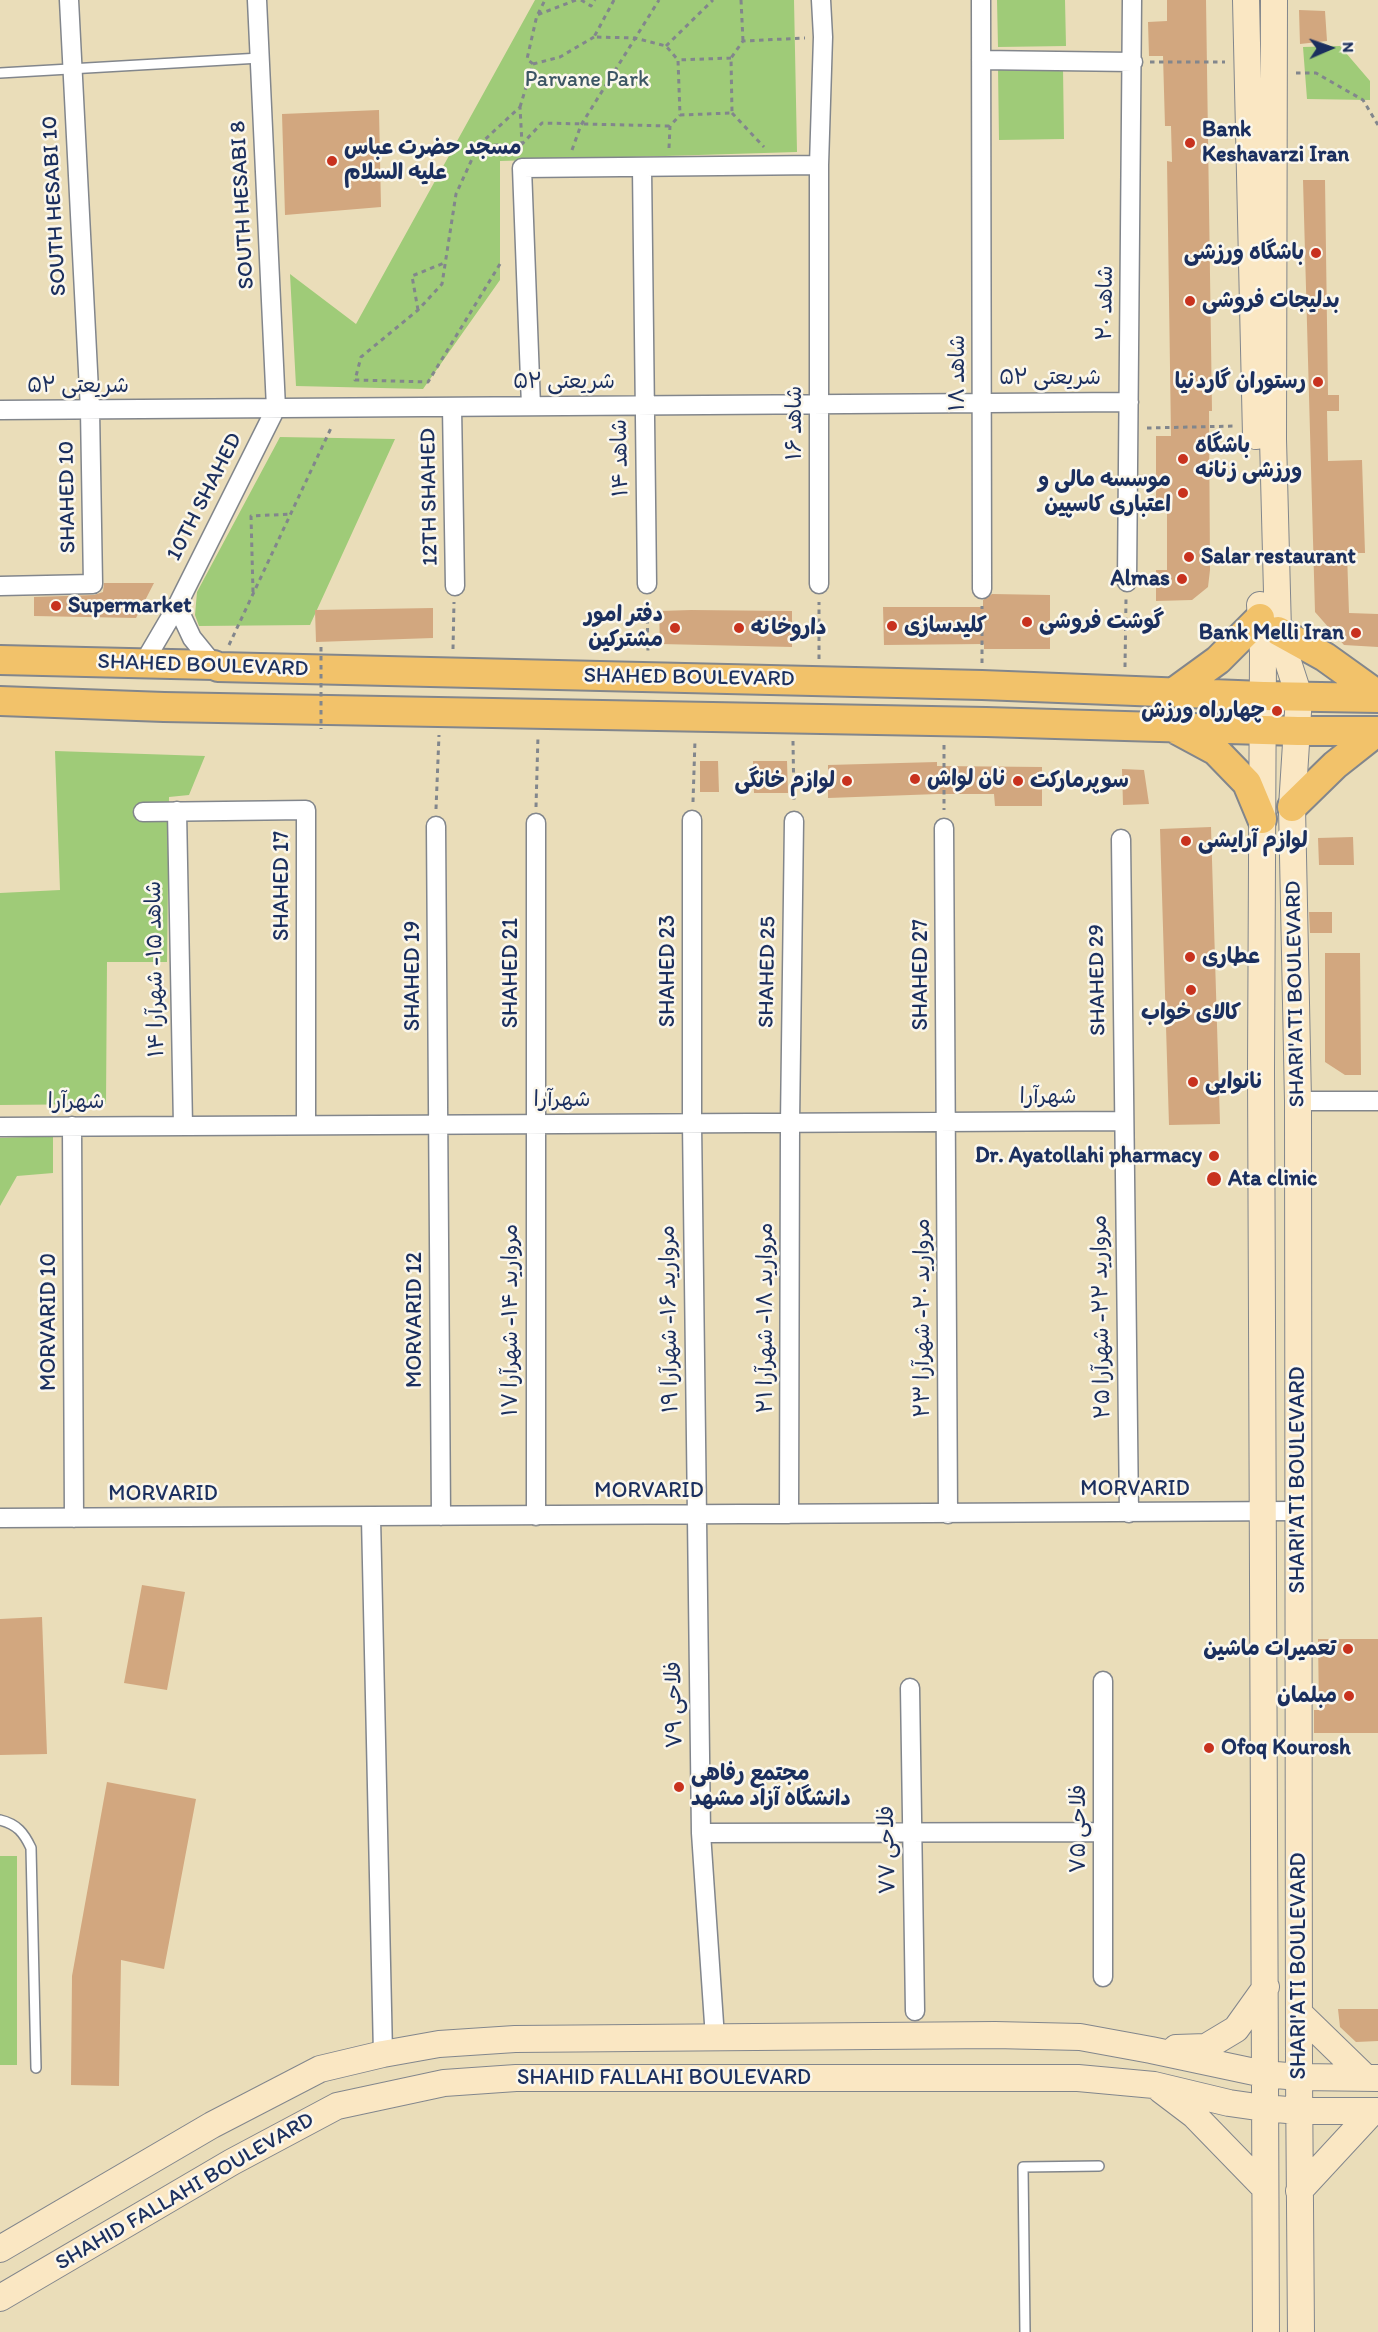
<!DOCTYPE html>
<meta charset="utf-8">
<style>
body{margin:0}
#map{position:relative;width:1378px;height:2332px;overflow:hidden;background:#eaddb9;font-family:Itim,sans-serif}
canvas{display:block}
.north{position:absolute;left:1300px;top:18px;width:60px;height:60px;-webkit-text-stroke:4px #fbf7ec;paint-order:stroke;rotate:88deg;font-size:16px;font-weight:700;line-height:24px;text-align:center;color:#1b2f5e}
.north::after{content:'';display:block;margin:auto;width:21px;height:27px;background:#1b2f5e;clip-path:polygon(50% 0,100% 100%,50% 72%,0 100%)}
</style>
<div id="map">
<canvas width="1378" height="2332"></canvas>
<div class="north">N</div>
</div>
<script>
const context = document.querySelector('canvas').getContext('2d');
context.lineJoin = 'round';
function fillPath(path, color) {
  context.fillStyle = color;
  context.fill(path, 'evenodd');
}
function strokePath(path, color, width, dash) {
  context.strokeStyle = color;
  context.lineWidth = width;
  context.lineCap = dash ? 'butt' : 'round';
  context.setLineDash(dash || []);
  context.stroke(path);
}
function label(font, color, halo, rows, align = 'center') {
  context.font = font + ' Itim,"Playpen Sans Arabic",sans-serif';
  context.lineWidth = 5;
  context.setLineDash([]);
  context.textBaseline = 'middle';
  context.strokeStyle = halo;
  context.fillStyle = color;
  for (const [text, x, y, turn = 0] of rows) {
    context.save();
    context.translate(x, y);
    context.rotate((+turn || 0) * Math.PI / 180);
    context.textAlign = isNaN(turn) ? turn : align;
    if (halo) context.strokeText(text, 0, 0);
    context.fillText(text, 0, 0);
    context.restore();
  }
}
const green = new Path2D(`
 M535 0H794L797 152 500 161V280L423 389 296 386 290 274 356 324Z
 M997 0H1065L1066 46 998 47Z
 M1340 46 1370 81V100L1307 99 1303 47Z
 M998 68H1063L1064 139 999 140Z
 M280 437 395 439 310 625 199 626 195 615 197 592Z
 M55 751 205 756 189 795 169 797 167 962H107L106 1104 0 1105V893L60 890Z
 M53 1136V1173L17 1176 0 1206V1138Z
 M0 1856H17V2065H0Z`);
const building = new Path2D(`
 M1167 0H1206L1212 411H1209L1210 570 1208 587 1192 600 1156 601V570H1167V513L1156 503V436H1171L1167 161 1172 162 1171 126H1165L1163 56H1149L1148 22 1167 21Z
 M1299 10 1325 11 1327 41 1300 44Z
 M379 110 381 207 285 215 282 114Z
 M1303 180H1325L1328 395H1339V411H1327L1328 461 1362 460 1365 553H1347L1349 613 1378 614V647L1344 645 1315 612Z
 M104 583H154L136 618 34 616V597L94 595 103 592Z
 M992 594 1050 595V649H984V644L884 645 883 607H983V600Z
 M433 608V638L316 642 315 610Z
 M691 610 792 611V647L660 644 659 611Z
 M700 761H718L719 792H700Z
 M753 761H787L788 793H754Z
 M937 762V766L1042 767V806H995L994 794H938L828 798V765Z
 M1122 769 1144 770 1149 804 1123 805Z
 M1211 827 1220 1124 1169 1125 1160 829Z
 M1353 837 1354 865H1319L1318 838Z
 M1309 912H1332V933H1310Z
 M1325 953H1360L1361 1075H1345L1325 1062Z
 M142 1585 185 1592 167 1690 124 1683Z
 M42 1617 47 1754 0 1755V1619Z
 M1318 1639H1378V1733H1314V1710H1319Z
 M107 1782 196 1799 164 1969 121 1960 119 2086 71 2085 72 1976Z
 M1338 2009H1378V2041L1356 2042 1340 2027Z`);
const path = new Path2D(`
 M581 0 591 6 595 0
 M614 0 594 37 635 38 666 46 678 60
 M741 0 743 41
 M538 14 545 0
 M666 46 713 0
 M731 58 678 60 680 115 732 113 731 58 743 41 805 38
 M1150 62H1225
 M533 64 560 57 594 37
 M1296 73H1316L1363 100 1378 125
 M520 107 533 64 527 59 537 15 576 0
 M732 113 764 147
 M479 145 520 107 522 144
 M669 148 670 126 680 115
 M572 150 581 125 659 0
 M500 264 428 382 355 380 361 357 418 310 442 284 456 194 478 146 522 144 542 123 670 126
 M418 310 412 276 444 263
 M1147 428 1236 426
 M253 592 251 516 292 514
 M647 601 648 654
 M229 645 332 426
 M453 649 454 602
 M819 659V602
 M982 663V606
 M1125 667 1126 599
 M793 741 794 804
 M944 745V810
 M693 802 695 740
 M536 807 538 736
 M436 809 439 735`);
const lane = new Path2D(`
 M0 73 260 58
 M0 1820C17 1824 24 1833 31 1848L36 2068
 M1025 2332 1023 2167 1099 2166`);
const street = new Path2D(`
 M981 0 982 589
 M981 60 1133 62
 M642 168 647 584
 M531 406 522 168 819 165
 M452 407 455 586
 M0 410 1129 402
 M1127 582 1132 0
 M819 584V165L823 37 821 0
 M0 586 93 584 90 410 69 0
 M177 606 192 638 214 665
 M143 664 177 606 276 408 257 0
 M177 811 183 1126
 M143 812 306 810V1125
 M692 820V1123L701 1833 715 2038
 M536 823V1516
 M436 826 441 1516
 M944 828 948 1514
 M1121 839 1129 1513
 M1298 1101H1378
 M72 1126 74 1518
 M0 1127 1124 1121
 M789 1514 790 1123 794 821
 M0 1518 1298 1511
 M371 1518 383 2054
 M1103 1681V1977
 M910 1688 915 2011
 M701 1833 1103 1832`);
const secondary = new Path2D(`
 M1246 0 1256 436
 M1274 0 1273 439 1278 631 1299 696 1292 807 1298 1101 1299 2077 1301 2332
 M1260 605 1263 653 1261 1070 1266 2332
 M1299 2013 1366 2078
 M1176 2048 1206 2047 1236 2029 1266 1987
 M1161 2090 1194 2115 1264 2187
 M1299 2191 1373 2111
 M0 2249 212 2125 320 2069 383 2054 439 2044 515 2039 995 2035 1080 2037 1151 2050 1264 2074 1299 2077 1378 2078
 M0 2298 232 2162 337 2106 444 2083 516 2078H1078L1154 2085 1229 2103 1264 2108 1299 2111H1378`);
const primary = new Path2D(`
 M1278 631 1325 657 1378 695
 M0 660 214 665 218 667 982 685 1263 696 1378 698
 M1174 692 1218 660 1260 618
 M0 701 164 707 986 722 1298 731H1378
 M1177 730 1216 751 1247 783 1262 819
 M1292 807 1335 765 1378 731`);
const pathBridge = new Path2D(`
 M321 647V729`);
const markers = [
 [1190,143,6,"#c8321e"],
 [332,161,6,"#c8321e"],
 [1316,253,6,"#c8321e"],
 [1190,301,6,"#c8321e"],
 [1318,382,6,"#c8321e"],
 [1183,459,6,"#c8321e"],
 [1183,493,6,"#c8321e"],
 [1189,557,6,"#c8321e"],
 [1182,579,6,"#c8321e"],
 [56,606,6,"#c8321e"],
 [1027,622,6,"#c8321e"],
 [892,626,6,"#c8321e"],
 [675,628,6,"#c8321e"],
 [739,628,6,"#c8321e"],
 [1356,633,6,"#c8321e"],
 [1277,711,6,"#c8321e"],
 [915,779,6,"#c8321e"],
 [847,781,6,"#c8321e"],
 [1018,781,6,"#c8321e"],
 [1186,841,6,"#c8321e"],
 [1190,957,6,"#c8321e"],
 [1191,990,6,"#c8321e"],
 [1193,1082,6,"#c8321e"],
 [1214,1156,6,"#c8321e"],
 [1214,1179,8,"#c8321e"],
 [1348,1649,6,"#c8321e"],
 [1349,1696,6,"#c8321e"],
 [1209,1748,6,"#c8321e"],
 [679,1787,6,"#c8321e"]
];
const parkNames = [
 ["Parvane Park",587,80]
];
const poiNames = [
 ["Bank",1202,130],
 ["Keshavarzi Iran",1202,155],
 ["مسجد حضرت عباس",344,148],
 ["علیه السلام",344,173],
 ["باشگاه ورزشی",1304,253,"right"],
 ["بدلیجات فروشی",1202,301],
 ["رستوران گاردنیا",1306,382,"right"],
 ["باشگاه",1195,446],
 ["ورزشی زنانه",1195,471],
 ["موسسه مالی و",1171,480,"right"],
 ["اعتباری کاسپین",1171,505,"right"],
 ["Salar restaurant",1201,557],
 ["Almas",1170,579,"right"],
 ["Supermarket",68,606],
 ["دفتر امور",663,615,"right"],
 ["مشترکین",663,640,"right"],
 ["گوشت فروشی",1039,622],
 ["کلیدسازی",904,626],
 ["داروخانه",751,628],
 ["Bank Melli Iran",1344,633,"right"],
 ["چهارراه ورزش",1265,711,"right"],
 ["نان لواش",927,779],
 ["لوازم خانگی",835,781,"right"],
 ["سوپرمارکت",1030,781],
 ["لوازم آرایشی",1198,841],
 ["عطاری",1202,957],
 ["کالای خواب",1191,1013,"center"],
 ["نانوایی",1205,1082],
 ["Dr. Ayatollahi pharmacy",1202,1156,"right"],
 ["Ata clinic",1228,1179],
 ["تعمیرات ماشین",1336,1649,"right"],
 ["مبلمان",1337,1696,"right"],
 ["Ofoq Kourosh",1221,1748],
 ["مجتمع رفاهی",691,1774],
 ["دانشگاه آزاد مشهد",691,1799]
];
const streetNames = [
 ["SOUTH HESABI 8",243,205,-93],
 ["SOUTH HESABI 10",55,206,-93],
 ["شاهد ۲۰",1106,303,-89],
 ["شاهد ۱۸",958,373,-90],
 ["شریعتی ۵۲",1050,378],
 ["شریعتی ۵۲",564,382],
 ["شریعتی ۵۲",78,386],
 ["شاهد ۱۶",795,423,-90],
 ["شاهد ۱۴",621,458,-91],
 ["SHAHED 10",68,497,-91],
 ["10TH SHAHED",205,497,-63],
 ["12TH SHAHED",430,497,-91],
 ["SHAHED BOULEVARD",203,666,2],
 ["SHAHED BOULEVARD",689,678,1],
 ["SHAHED 17",282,886,-90],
 ["شاهد ۱۵- شهرآرا ۱۴",156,969,-91],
 ["SHAHED 23",668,971,-90],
 ["SHAHED 25",768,972,-89],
 ["SHAHED 21",511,973,-90],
 ["SHAHED 27",921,975,-90],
 ["SHAHED 19",413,976,-90],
 ["SHAHED 29",1098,980,-91],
 ["SHARI'ATI BOULEVARD",1296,994,-91],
 ["شهرآرا",1048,1097],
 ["شهرآرا",562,1100],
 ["شهرآرا",76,1102],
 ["مروارید ۲۲- شهرآرا ۲۵",1102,1317,-91],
 ["مروارید ۱۸- شهرآرا ۲۱",766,1318,-90],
 ["مروارید ۲۰- شهرآرا ۲۳",923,1318,-90],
 ["مروارید ۱۶- شهرآرا ۱۹",670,1319,-91],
 ["MORVARID 12",415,1320,-90],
 ["مروارید ۱۴- شهرآرا ۱۷",511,1320,-90],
 ["MORVARID 10",49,1322,-90],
 ["SHARI'ATI BOULEVARD",1298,1480,-90],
 ["MORVARID",1135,1489],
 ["MORVARID",649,1491],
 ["MORVARID",163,1494],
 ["فلاحی ۷۹",675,1705,-91],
 ["فلاحی ۷۵",1079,1829,-90],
 ["فلاحی ۷۷",888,1850,-91],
 ["SHARI'ATI BOULEVARD",1299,1966,-90],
 ["SHAHID FALLAHI BOULEVARD",664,2078],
 ["SHAHID FALLAHI BOULEVARD",185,2192,-30]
];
fillPath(green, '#9fcb78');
fillPath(building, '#d2a77f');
strokePath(lane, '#82868c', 12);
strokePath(street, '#82868c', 21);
strokePath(secondary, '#82868c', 28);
strokePath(primary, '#82868c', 32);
strokePath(path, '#82868c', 3, [4.5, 4.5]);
strokePath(lane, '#fff', 9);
strokePath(street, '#fff', 18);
strokePath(secondary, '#fae7c3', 26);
strokePath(primary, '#f2c26a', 28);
strokePath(pathBridge, '#82868c', 3, [4.5, 4.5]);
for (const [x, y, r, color] of markers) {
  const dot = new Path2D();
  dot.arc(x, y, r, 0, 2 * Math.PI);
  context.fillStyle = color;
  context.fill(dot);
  strokePath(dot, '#fbf7ec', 2);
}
label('22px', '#3c5664', '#fbf7ec', parkNames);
label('bold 22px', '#1b2f5e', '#fbf7ec', poiNames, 'left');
label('22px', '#1b2f5e', '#fbf7ec', streetNames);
</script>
